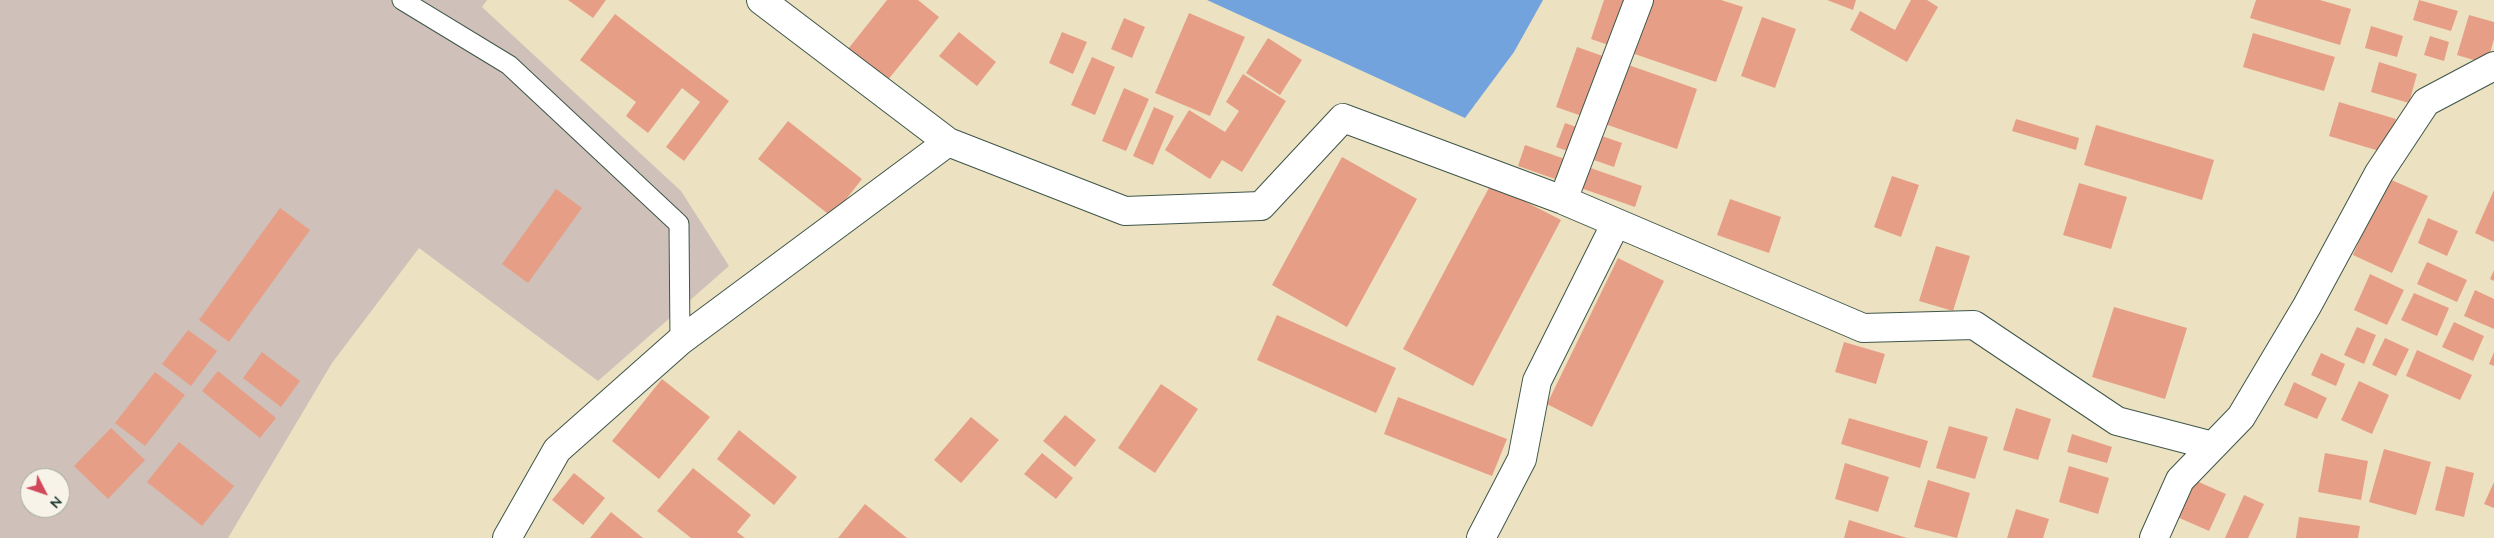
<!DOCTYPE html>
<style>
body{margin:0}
#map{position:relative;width:2494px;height:538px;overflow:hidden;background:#ece2c1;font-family:"Architects Daughter",sans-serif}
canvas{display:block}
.north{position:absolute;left:20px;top:468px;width:50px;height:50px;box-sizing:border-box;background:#f7f3e8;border:1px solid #a1aaa0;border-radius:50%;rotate:131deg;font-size:14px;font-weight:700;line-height:20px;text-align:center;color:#1f3d34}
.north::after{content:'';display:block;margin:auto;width:18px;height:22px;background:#d1495b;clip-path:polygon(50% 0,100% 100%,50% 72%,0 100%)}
</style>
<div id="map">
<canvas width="2494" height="538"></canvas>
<div class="north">N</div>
</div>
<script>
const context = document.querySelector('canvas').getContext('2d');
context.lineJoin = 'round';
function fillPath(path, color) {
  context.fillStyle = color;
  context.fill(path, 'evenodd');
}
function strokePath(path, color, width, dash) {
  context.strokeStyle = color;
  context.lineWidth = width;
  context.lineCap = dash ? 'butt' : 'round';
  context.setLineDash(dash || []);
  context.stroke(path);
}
const industrial = new Path2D(`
 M0 0H487L482 7 681 191 729 266 598 381 419 248 332 363 228 538H0ZM30 478H60V508H30Z`);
const water = new Path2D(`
 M1207 0H1543L1514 52 1465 118Z`);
const building = new Path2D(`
 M568 0H606L593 18Z
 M887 0H918L939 17 887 81 848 49Z
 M1604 0H1721L1743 7 1716 82 1591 39Z
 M1827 0H1856L1853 10Z
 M1911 0H1927L1938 7 1907 62 1850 30 1860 11 1895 30Z
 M2256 0H2320L2351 9 2340 45 2250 18Z
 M2419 0 2458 11 2451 31 2413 20Z
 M1189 13 1245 37 1210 116 1155 93Z
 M615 14 729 101 684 161 666 147 700 102 682 88 648 133 626 116 636 102 580 60Z
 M2469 15 2494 22V39L2487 64 2457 55Z
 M1762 17 1796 29 1775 88 1741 76Z
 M1124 18 1145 27 1132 58 1111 49Z
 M2371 26 2403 36 2397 57 2365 48Z
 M959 32 996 62 977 86 939 56Z
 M1062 32 1087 42 1073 74 1049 63Z
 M2253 33 2335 57 2324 91 2243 67Z
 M2430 36 2449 42 2444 61 2424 55Z
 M1268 38 1302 60 1280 95 1246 73Z
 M1577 47 1697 89 1677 149 1556 107Z
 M1092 57 1115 67 1095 115 1071 105Z
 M2379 62 2417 74 2409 103 2371 92Z
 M1243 74 1286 101 1242 172 1222 160 1210 179 1165 150 1189 110 1225 132 1239 111 1226 102Z
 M1124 88 1149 99 1126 151 1102 141Z
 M2339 102 2396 119 2386 153 2329 136Z
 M1154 107 1174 116 1153 165 1133 156Z
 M2016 119 2079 138 2076 150 2012 131Z
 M788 121 862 179 832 217 758 159Z
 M1565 123 1622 143 1614 167 1556 147Z
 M2096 125 2214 160 2202 200 2084 165Z
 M1525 145 1642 186 1635 207 1518 166Z
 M1342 157 1417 199 1347 327 1272 285Z
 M1892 176 1919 185 1901 237 1874 227Z
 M2387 178 2428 196 2392 273 2353 255Z
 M2079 183 2127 197 2111 249 2063 235Z
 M1491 184 1561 220 1473 386 1403 349Z
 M556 189 582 208 528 283 502 264Z
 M2494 190V242L2475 233Z
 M1730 199 1781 217 1769 253 1717 235Z
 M280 208 310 230 229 342 199 320Z
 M2428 218 2458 231 2447 256 2418 243Z
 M1936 246 1970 256 1953 311 1919 301Z
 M1618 258 1664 281 1592 427 1547 404Z
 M2427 262 2467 280 2457 302 2417 284Z
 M2494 270V281L2490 279Z
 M2370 274 2404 290 2387 325 2354 310Z
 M2475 290 2494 299V329L2464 316Z
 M2414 293 2449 308 2437 336 2401 320Z
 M2114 307 2187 328 2165 399 2092 377Z
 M1277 315 1396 368 1376 413 1257 360Z
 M2454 322 2484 336 2473 361 2442 347Z
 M2357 327 2376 335 2364 364 2344 355Z
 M188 330 217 351 191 386 162 364Z
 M2385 338 2409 349 2396 376 2372 365Z
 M1844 342 1885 354 1876 384 1835 372Z
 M2417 350 2472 375 2460 400 2406 376Z
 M262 352 300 381 281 407 243 378Z
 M2494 352V366L2489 364Z
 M2321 353 2345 364 2336 386 2311 375Z
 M218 371 276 418 260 438 202 391Z
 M155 372 185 395 145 446 115 423Z
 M662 379 710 417 659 479 612 441Z
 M2359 381 2389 395 2372 434 2341 420Z
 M2294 382 2327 398 2317 419 2284 405Z
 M1161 384 1198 409 1155 473 1118 448Z
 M1398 397 1507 439 1492 476 1384 434Z
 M2016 408 2051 419 2038 460 2003 450Z
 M1065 415 1096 440 1075 467 1043 441Z
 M971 417 999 440 961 483 934 460Z
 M1849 418 1928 441 1920 468 1841 444Z
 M1949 426 1988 437 1975 479 1936 468Z
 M111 428 145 460 108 499 74 466Z
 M739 430 797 477 774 505 717 459Z
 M2072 434 2112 447 2107 463 2067 452Z
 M179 442 234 486 202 526 147 482Z
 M2384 449 2431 462 2416 515 2369 502Z
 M1042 453 1073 478 1056 499 1024 474Z
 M2325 453 2368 461 2361 500 2318 492Z
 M1845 463 1889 477 1878 512 1835 499Z
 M2069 466 2109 478 2098 514 2059 502Z
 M2446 466 2474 473 2464 517 2435 510Z
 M693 468 751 515 737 532 745 538H691L657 511Z
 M574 473 605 498 583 525 552 500Z
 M2192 479 2226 494 2209 531 2175 516Z
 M1928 480 1970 493 1957 538 1914 527Z
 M2494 482V508L2484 504Z
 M2244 495 2264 504 2248 538H2225Z
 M865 504 907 538H838Z
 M2016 509 2049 519 2043 538H2007Z
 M611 512 643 538H590Z
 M2299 517 2360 526 2358 538H2296Z
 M1849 520 1907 538H1844Z`);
const service = new Path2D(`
 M402 0 509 65 679 224 680 341`);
const minor = new Path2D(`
 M761 0 948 142
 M1563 200 1639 0
 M507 538 557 450 680 341 948 142 1125 211 1261 206 1343 118 1563 200 1863 328 1974 325 2117 421 2213 446
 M1481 538 1522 459 1537 381 1616 223
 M2154 538 2180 480 2241 417 2307 306 2379 173 2426 102 2494 66`);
fillPath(industrial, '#cfc0ba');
fillPath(water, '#73a3dd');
fillPath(building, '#e69f86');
strokePath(service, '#3e5649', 21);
strokePath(minor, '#3e5649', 30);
strokePath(service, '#fff', 19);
strokePath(minor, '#fff', 28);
</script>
